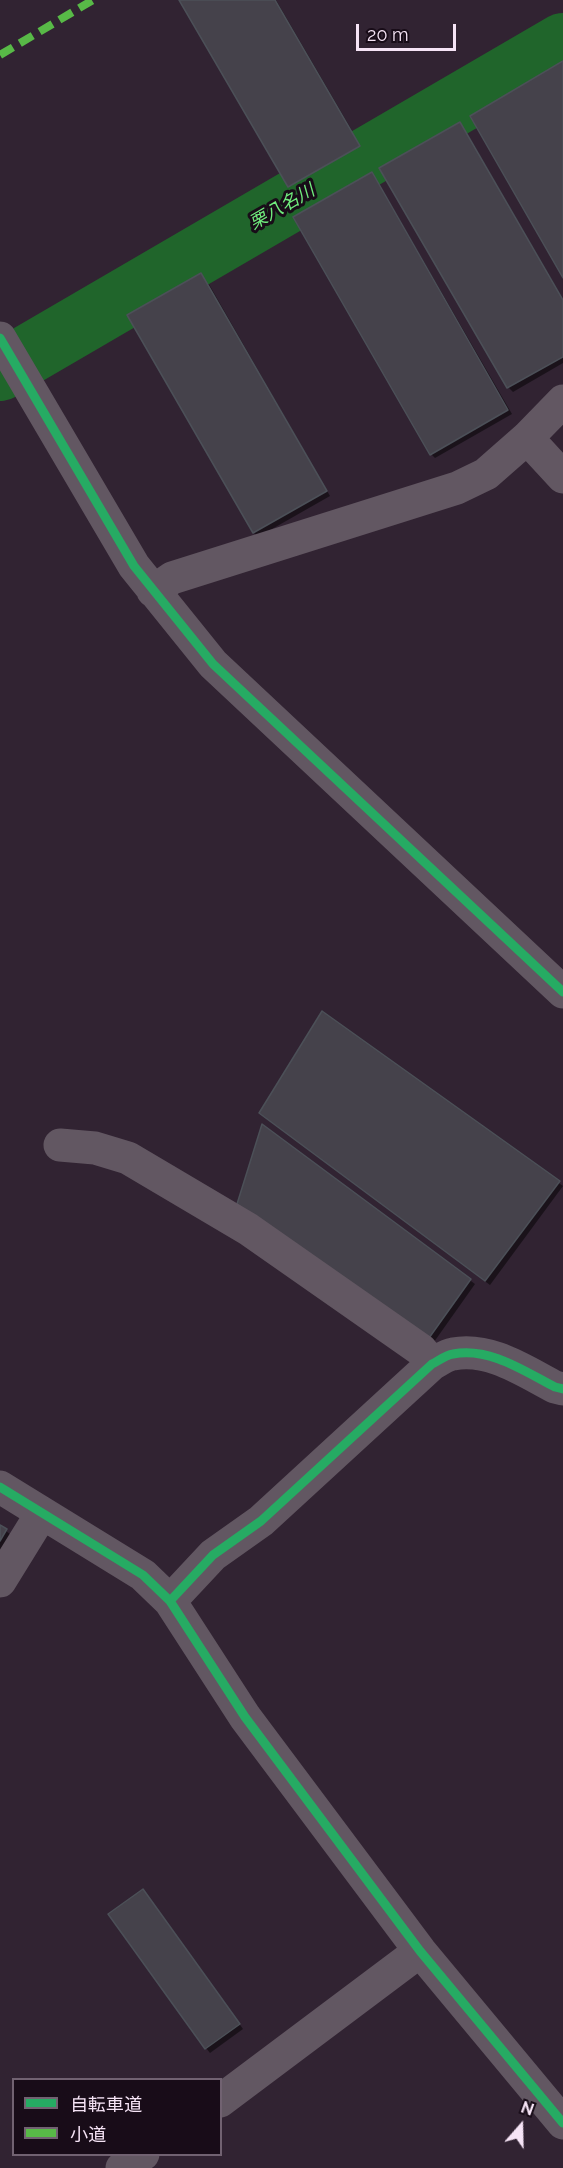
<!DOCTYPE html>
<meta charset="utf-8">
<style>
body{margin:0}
#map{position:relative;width:563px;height:2168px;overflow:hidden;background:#312332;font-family:Raleway,"Noto Sans JP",sans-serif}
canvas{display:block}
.legend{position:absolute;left:12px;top:2078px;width:210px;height:78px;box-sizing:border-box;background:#180c18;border:2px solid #716271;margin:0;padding:8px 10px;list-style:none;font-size:18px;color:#f6e4f6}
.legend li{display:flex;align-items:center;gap:12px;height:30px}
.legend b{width:30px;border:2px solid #716271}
.north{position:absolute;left:491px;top:2096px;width:60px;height:60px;-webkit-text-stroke:4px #180c18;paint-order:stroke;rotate:20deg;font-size:16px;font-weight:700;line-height:24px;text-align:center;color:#f6e4f6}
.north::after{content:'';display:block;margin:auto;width:21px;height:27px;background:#f6e4f6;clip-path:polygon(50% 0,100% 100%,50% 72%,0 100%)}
.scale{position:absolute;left:356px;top:24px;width:100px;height:27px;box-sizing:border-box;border:3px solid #f6e4f6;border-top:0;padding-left:8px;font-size:18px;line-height:21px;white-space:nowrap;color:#f6e4f6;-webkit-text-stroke:4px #180c18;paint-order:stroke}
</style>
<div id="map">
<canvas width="563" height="2168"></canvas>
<ul class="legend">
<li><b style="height:8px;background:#26ab63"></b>自転車道</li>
<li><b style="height:8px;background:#58b947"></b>小道</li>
</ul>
<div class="north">N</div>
<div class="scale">20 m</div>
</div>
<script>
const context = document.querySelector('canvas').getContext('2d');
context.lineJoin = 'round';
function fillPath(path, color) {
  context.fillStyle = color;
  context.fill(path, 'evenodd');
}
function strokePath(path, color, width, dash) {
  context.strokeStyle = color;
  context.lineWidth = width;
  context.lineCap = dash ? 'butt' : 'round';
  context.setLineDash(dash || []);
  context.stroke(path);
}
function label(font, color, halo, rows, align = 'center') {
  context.font = font + ' Raleway,"Noto Sans JP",sans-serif';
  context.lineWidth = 6;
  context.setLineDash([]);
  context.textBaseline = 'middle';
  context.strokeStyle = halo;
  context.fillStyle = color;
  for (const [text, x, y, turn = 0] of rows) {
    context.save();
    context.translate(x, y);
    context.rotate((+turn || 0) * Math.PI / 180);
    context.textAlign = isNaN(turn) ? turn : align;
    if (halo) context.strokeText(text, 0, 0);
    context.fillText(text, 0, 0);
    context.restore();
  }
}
const shadow = new Path2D(`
 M181 0H276L364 151 294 191 289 186Z
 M459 123 464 128 563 299V363L513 392 509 388 381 168Z
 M376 179 512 414 435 458 431 454Z
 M201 275 206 279 330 496 258 537 254 533 129 316Z
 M322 1014 563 1186 490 1285 265 1117Z
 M263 1127 475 1284 434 1342Z
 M0 1526 11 1535 0 1553Z
 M147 1895 243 2029 210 2053 206 2048Z`);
const river = new Path2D(`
 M0 371 563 43`);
const building = new Path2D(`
 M179 0H275L360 146 288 187Z
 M563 61V278L470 116Z
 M460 122 563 300V357L507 388 379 168Z
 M372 172 508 410 430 455 293 217Z
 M201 273 327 491 253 533 127 315Z
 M322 1011 560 1181 485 1281 259 1113Z
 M262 1124 471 1279 429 1338 237 1204Z
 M0 1525 7 1529 0 1541Z
 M143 1889 240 2024 205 2049 108 1914Z`);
const street = new Path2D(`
 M0 338 134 566 213 664 563 992
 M527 438 563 477
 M153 591 172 578 457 488 486 474 527 438 563 401
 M60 1145 95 1148 128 1158 248 1229 421 1350 432 1364
 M0 1487 143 1575 170 1601 245 1717 420 1951 563 2123
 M0 1581 42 1513
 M170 1601 213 1555 261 1521 432 1364C438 1361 446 1355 453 1354 490 1347 524 1371 555 1387L563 1389
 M220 2101 420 1951
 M122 2168 143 2154`);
const quiet = new Path2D(`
 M0 55 93 0`);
const cycleway = new Path2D(`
 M0 338 134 566 213 664 563 992
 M0 1487 143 1575 170 1601 245 1717 420 1951 563 2123
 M170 1601 213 1555 261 1521 432 1364C438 1361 446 1355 453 1354 490 1347 524 1371 555 1387L563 1389`);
const waterNames = [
 ["栗八名川",282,207,-30]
];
fillPath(shadow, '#0007');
strokePath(river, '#20652b', 60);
fillPath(building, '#45424b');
strokePath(building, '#4c5058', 1.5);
strokePath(street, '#625762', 33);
strokePath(quiet, '#58b947', 8, [15, 8]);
strokePath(cycleway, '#26ab63', 9);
label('italic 18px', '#70ec7d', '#180c18', waterNames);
</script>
